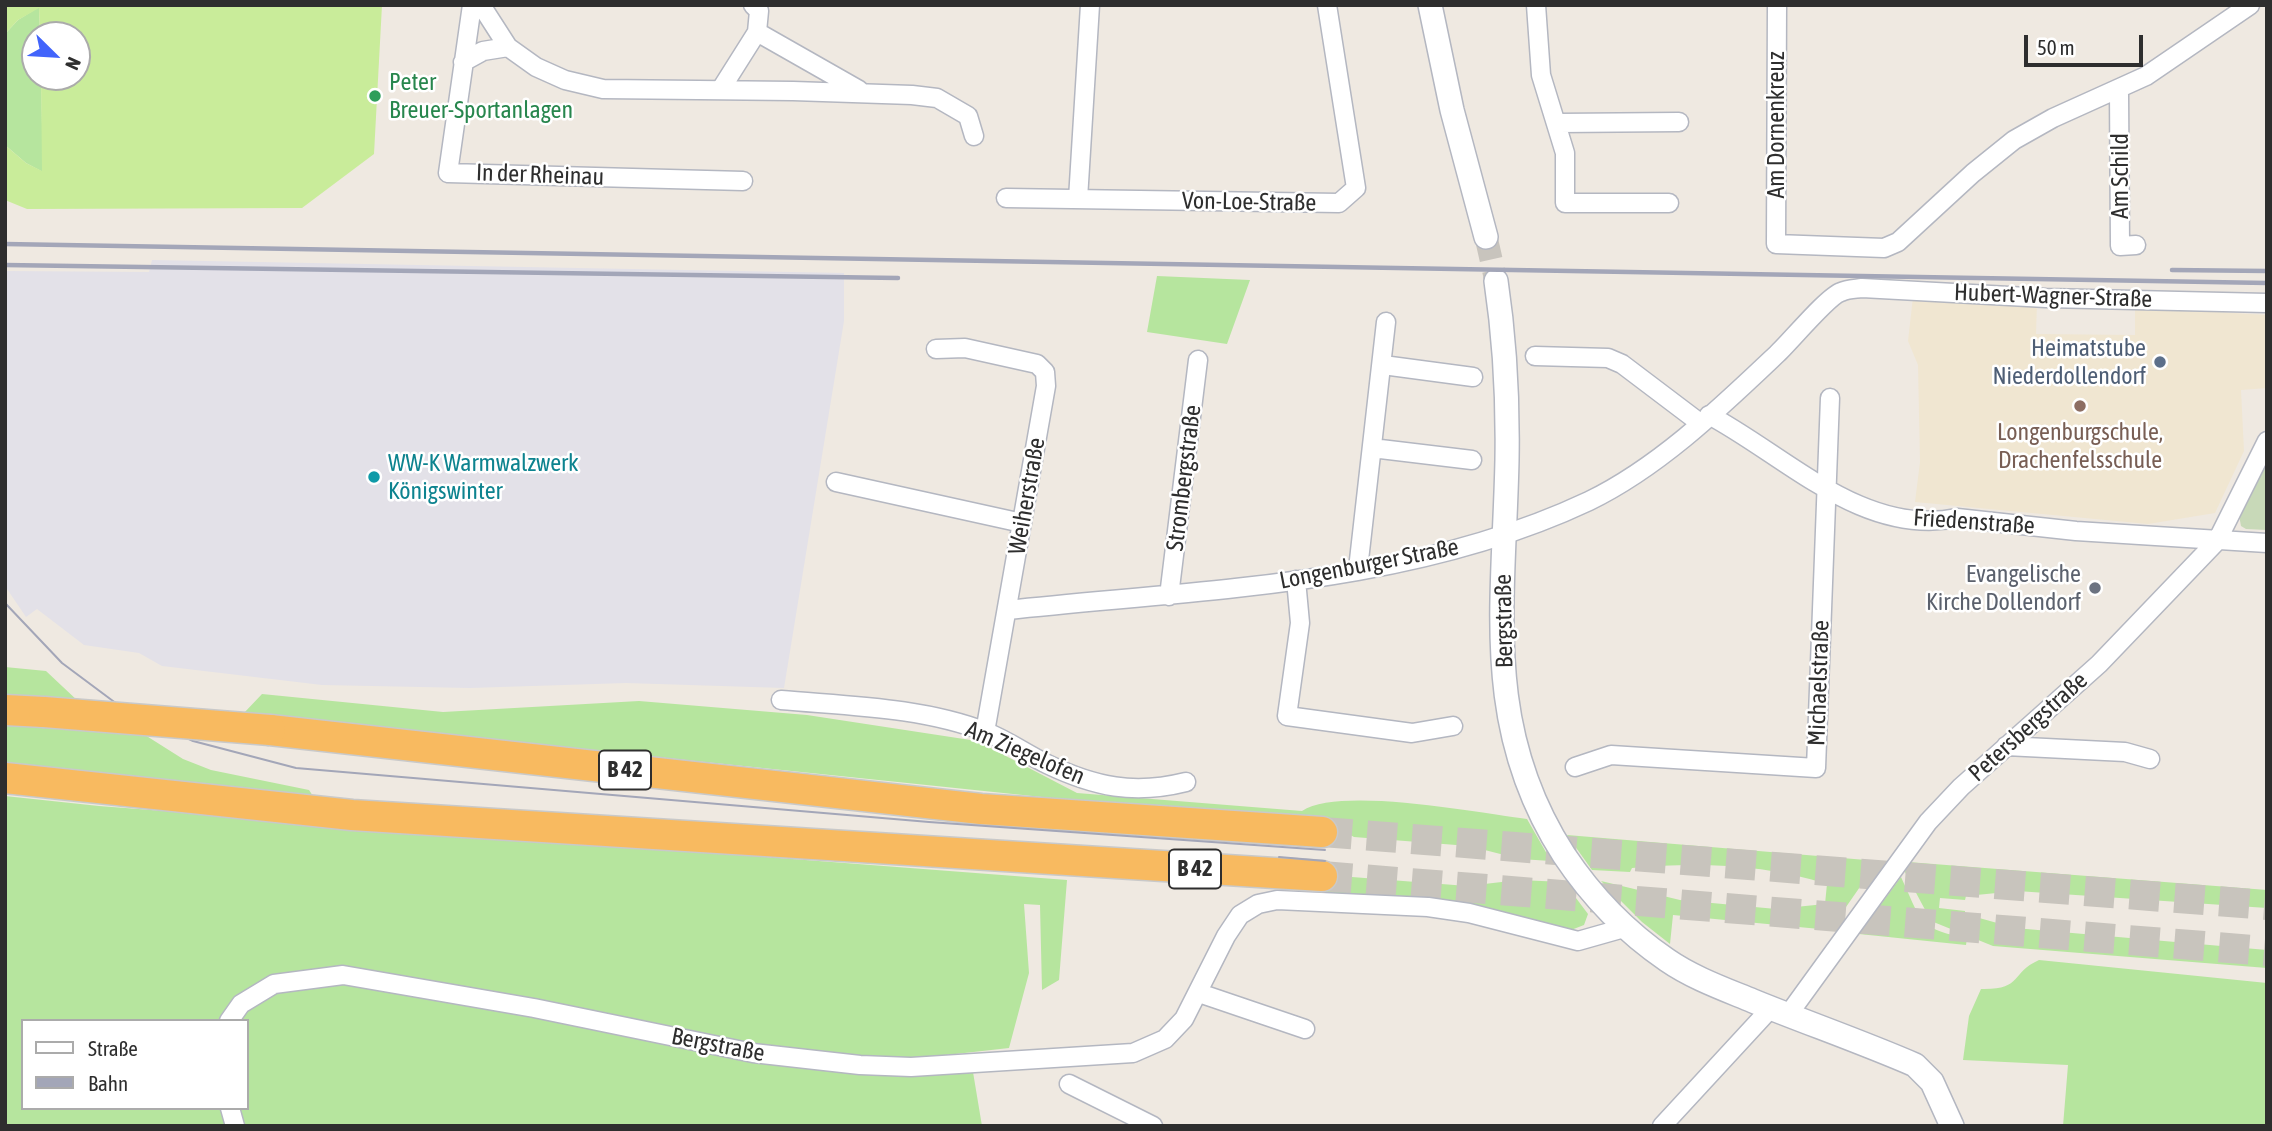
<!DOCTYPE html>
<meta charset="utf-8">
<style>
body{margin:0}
#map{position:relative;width:2272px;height:1131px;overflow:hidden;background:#efe9e1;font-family:"Asap Condensed",sans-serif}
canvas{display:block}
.frame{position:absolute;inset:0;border:7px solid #2e2e2e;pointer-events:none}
.legend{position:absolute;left:21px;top:1019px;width:228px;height:91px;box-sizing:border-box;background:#fff;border:2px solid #ababab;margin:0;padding:9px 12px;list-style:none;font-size:21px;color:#2e2e2e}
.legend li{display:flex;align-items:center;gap:14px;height:35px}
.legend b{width:35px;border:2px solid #ababab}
.north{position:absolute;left:21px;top:21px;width:70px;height:70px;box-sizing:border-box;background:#fff;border:2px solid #ababab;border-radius:50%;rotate:114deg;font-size:19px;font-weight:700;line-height:28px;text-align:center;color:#2e2e2e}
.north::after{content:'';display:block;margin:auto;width:24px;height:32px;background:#4264fb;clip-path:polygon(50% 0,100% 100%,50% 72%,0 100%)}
.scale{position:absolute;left:2024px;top:35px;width:119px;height:32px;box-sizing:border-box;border:4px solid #2e2e2e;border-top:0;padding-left:9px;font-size:21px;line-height:24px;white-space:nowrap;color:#2e2e2e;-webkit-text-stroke:5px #fff;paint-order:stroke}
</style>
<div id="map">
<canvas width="2272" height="1131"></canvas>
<div class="frame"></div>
<ul class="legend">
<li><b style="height:9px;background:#fff"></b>Straße</li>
<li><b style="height:9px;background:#a3a6b8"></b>Bahn</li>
</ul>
<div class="north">N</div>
<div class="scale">50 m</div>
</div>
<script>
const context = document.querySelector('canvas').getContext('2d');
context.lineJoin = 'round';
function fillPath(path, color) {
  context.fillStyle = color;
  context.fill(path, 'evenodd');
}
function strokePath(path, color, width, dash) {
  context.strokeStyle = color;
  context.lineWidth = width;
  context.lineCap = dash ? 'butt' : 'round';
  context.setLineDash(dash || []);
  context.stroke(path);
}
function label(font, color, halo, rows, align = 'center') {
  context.font = font + ' "Asap Condensed",sans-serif';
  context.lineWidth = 5;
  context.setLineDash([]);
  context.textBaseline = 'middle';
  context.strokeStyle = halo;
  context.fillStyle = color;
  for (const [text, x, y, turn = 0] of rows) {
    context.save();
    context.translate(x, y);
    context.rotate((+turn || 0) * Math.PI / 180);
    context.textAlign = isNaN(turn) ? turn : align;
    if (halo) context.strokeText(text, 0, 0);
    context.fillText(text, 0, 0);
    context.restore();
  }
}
const industrial = new Path2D(`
 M152 260 844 273V321L784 688 626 683 470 688 322 685 162 666 139 653 84 645 37 609 26 617 5 586V271L149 272Z`);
const education = new Path2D(`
 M1913 297 2037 302 2036 334 2135 335V307L2267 315V388L2241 390 2244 451 2215 513 2148 524 1915 502 1920 462 1918 365 1908 341Z`);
const green = new Path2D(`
 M39 7 40 35H35V77H41L43 172 26 163 5 145V34L18 20Z
 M1157 276 1250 280 1227 344 1147 332Z
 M5 667 46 671 79 702 5 697Z
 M262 694 443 712 639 701 807 715 977 741 1077 793 1302 811C1340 786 1478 813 1527 819L1551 861 1520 859 1469 846 1354 837 1322 819 1090 802 243 714Z
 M5 725 145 735 183 759 211 770 309 790 313 796 5 765Z
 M5 796 99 806 1067 880 1059 980 1042 990 1040 905 1024 904 1029 973 1009 1048 902 1060 791 1052 340 967 312 969 274 978 220 1021H23V1108H222L228 1126H5Z
 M1567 835 1878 861 1830 930 1673 915 1670 944 1642 922 1601 881 1680 900 1776 909 1825 904 1827 884C1764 864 1697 862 1632 868L1630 872 1592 870Z
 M1908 862 2267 890V908L2017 891 1966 896 1965 900 1940 898 1939 908 1965 911V914L2015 928 2267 950V968L1993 946 1931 921 1905 872Z
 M1352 877 1467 886 1519 880 1564 882 1588 914 1584 925 1571 930 1482 906 1312 891Z
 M1901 877C1921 920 1918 929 1967 938L1966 945 1859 934Z
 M2039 960 2267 983V1126H2063L2068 1065 1963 1060 1969 1016 1981 989C2023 990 2010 973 2039 960Z
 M342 981 588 1027 917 1075 973 1072 982 1126H242L236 1108H247V1021H236L259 998 286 989Z`);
const cemetery = new Path2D(`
 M2267 463V530L2246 529 2241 526 2239 515Z`);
const pitch = new Path2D(`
 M5 5H382L374 154 302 208 27 209 5 200V145L26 163 42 171 41 77H77V35H40L39 8 18 20 5 34Z`);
const tertiaryTunnel = new Path2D(`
 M1486 237 1496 281`);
const trunkTunnel = new Path2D(`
 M1322 832 2267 905
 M1322 876 2267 951`);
const minor = new Path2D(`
 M472 5 448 173 743 181
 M481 5 508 47 536 67 565 80 603 89 793 91 912 95 937 98 968 116 974 136
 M753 5 759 11 757 32
 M1536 5 1541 75 1565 153V203H1669
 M1777 5 1776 244 1884 248 1898 242 1973 173 2014 140 2053 118 2146 76 2250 5
 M463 62 483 51 508 47
 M721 89 757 32 859 90
 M2119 91 2120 246 2136 245
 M1559 123 1679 122
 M1006 198 1339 203 1356 188 1327 5
 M1078 199 1090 5
 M936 349 965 348 1037 364 1045 372 1046 386 985 732
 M1535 356 1608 358 1622 364 1700 423
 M1383 365 1473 377
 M1709 415C1786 456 1863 537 1957 518L2076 531 2267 543
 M1372 448 1472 460
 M836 482 1022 523
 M1358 569 1386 322
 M1296 580 1300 623 1287 716 1412 733 1453 726
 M1169 596 1198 360
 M1008 610C1202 589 1409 586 1589 501 1659 467 1720 408 1777 354 1790 342 1828 296 1841 292 1847 289 1855 289 1862 288L2046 298 2267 303
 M781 700C847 706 922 707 986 732 1007 740 1026 754 1047 764 1095 787 1134 795 1186 782
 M2006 746 2125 752 2150 759
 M1575 767 1611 755 1816 768 1830 398
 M1199 993 1305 1029
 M1788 1015 1928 822 1961 787 2099 664 2217 541 2267 441
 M229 1021 241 1004 274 984 343 975 534 1008 753 1053 860 1065 911 1067 1133 1053 1165 1039 1184 1019 1226 936 1240 915 1258 904 1277 900 1428 907 1469 913 1578 941 1624 928
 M1069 1084 1153 1126
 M230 1108 235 1126
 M1662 1126 1771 1008`);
const tertiary = new Path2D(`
 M1430 5 1452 110 1486 237
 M1496 281C1505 341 1508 400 1507 460 1504 604 1481 727 1564 855 1592 897 1626 932 1667 960 1693 978 1724 989 1753 1001 1807 1023 1862 1042 1915 1065L1932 1082 1952 1126`);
const trunk = new Path2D(`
 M5 710 44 712
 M270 730 981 809 1322 832
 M5 778 352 815 1322 876`);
const tram = new Path2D(`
 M5 603 62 663 117 704 193 741 296 768 929 822 1325 850
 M1279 857 1325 861`);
const rail = new Path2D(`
 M5 244 2267 283
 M5 265 898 278
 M2172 270 2267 271`);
const trunkBridge = new Path2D(`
 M44 712 270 730`);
const markers = [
 [375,96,7,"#2e9e5b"],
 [2160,362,7,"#5c6f8a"],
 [2080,406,7,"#8d6e63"],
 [374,477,7,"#0f9aa8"],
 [2095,588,7,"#6b7280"]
];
const shields = [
 [625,770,52],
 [1195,869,52]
];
const shieldNames = [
 ["B 42",625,770],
 ["B 42",1195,869]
];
const leisureNames = [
 ["Peter",389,82],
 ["Breuer-Sportanlagen",389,110]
];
const streetNames = [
 ["Am Dornenkreuz",1776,125,-90],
 ["In der Rheinau",540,175,2],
 ["Am Schild",2120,176,-90],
 ["Von-Loe-Straße",1249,202,1],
 ["Hubert-Wagner-Straße",2053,296,2],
 ["Strombergstraße",1184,478,-83],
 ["Weiherstraße",1027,496,-80],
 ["Friedenstraße",1974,522,4],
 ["Longenburger Straße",1369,564,-11],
 ["Bergstraße",1504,621,-91],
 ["Michaelstraße",1819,683,-88],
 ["Petersbergstraße",2028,727,-42],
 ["Am Ziegelofen",1025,753,23],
 ["Bergstraße",718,1045,11]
];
const serviceNames = [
 ["Heimatstube",2146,348],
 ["Niederdollendorf",2146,376]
];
const educationNames = [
 ["Longenburgschule,",2080,432],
 ["Drachenfelsschule",2080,460]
];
const cultureNames = [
 ["WW-K Warmwalzwerk",388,463],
 ["Königswinter",388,491]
];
const worshipNames = [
 ["Evangelische",2081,574],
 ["Kirche Dollendorf",2081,602]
];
fillPath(industrial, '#e3e1e8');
fillPath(education, '#f0e6d1');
fillPath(green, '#b6e59e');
fillPath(cemetery, '#c8d9b8');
fillPath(pitch, '#c9ec9a');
strokePath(tertiaryTunnel, '#c8c4bd', 23, [23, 11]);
strokePath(trunkTunnel, '#c8c4bd', 30, [30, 15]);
strokePath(minor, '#b4b7c1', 21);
strokePath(tertiary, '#b4b7c1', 26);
strokePath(trunk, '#c9c9c9', 33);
strokePath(minor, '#fff', 18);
strokePath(tertiary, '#fff', 23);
strokePath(trunk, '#f8ba60', 30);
strokePath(tram, '#a3a6b8', 2);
strokePath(rail, '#a3a6b8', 4.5);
strokePath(trunkBridge, '#c9c9c9', 33, []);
strokePath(trunkBridge, '#f8ba60', 30);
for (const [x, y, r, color] of markers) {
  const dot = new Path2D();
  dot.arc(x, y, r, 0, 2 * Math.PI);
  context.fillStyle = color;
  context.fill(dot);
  strokePath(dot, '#fff', 2.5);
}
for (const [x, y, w] of shields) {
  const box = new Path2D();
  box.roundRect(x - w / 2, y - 19.5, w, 39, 5);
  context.fillStyle = '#fff';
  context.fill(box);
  strokePath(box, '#2e2e2e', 2);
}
label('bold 23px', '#2e2e2e', null, shieldNames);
label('24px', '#27864d', '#fff', leisureNames, 'left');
label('24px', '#2e2e2e', '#fff', streetNames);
label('24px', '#4e5e75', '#fff', serviceNames, 'right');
label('24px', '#785e54', '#fff', educationNames);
label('24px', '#0d838f', '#fff', cultureNames, 'left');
label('24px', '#5b616d', '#fff', worshipNames, 'right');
</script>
